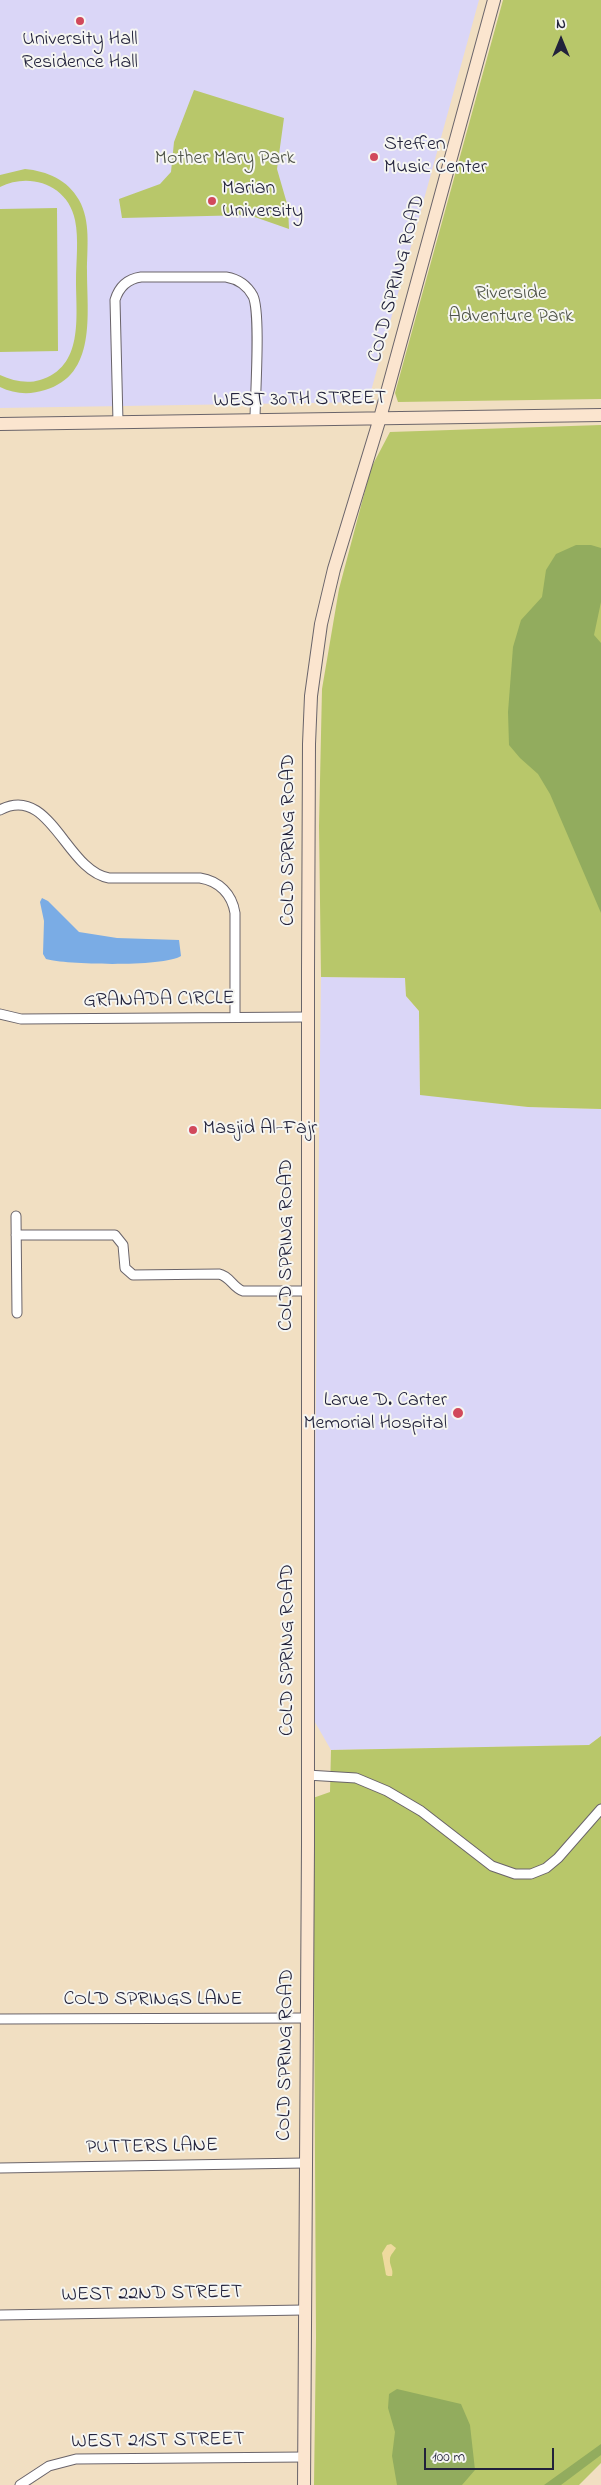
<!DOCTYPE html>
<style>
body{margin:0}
#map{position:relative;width:601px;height:2485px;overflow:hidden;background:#f1dfc2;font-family:"Indie Flower",sans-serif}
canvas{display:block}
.north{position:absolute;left:536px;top:15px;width:50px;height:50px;-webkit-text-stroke:4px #f6f6f2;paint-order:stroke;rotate:0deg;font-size:14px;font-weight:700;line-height:20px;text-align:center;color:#22223b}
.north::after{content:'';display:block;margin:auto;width:18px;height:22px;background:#22223b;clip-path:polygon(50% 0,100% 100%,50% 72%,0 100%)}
.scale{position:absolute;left:424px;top:2448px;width:130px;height:22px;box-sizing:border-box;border:2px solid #22223b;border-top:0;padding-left:6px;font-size:15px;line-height:18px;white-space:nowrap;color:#22223b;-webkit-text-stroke:4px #f6f6f2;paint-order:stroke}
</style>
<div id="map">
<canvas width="601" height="2485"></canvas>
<div class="north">N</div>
<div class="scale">100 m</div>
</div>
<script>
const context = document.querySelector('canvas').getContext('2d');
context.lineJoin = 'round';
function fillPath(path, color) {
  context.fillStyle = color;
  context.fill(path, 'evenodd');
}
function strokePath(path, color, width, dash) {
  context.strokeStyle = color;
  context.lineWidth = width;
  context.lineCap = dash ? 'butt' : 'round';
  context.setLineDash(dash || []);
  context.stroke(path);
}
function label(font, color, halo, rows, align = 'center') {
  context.font = font + ' "Indie Flower",sans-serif';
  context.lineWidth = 4;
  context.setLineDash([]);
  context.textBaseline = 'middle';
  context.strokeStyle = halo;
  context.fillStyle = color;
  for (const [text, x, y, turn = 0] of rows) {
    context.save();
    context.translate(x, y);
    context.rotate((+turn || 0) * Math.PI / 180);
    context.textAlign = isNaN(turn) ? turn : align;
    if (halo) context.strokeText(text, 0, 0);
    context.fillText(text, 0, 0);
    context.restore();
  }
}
const built = new Path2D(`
 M0 0H479L368 402 0 408Z
 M321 977 405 978 406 996 419 1011 420 1094 528 1107 601 1109V1736L589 1745 331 1750 312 1717Z`);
const green = new Path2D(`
 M503 0H601V399L398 402 395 393Z
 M194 90 284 118 277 169 288 207 289 229 249 215 122 218 119 199 160 184 171 172 174 142Z
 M25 169C47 171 68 180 79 200 91 221 87 248 87 271 87 314 97 375 45 390 30 395 14 394 0 387V375C13 381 27 384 40 380 84 367 76 317 76 281 76 262 79 239 75 220 68 185 30 172 0 187V175Z
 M57 208 58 351 0 352V209Z
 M601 425V1109L528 1107 420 1095 419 1011 406 996 405 978 321 977 319 826 322 689 339 589 371 468 390 432Z
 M601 1736V2463L579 2485H314L316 2338 313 1798 330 1792 331 1750 589 1745Z`);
const forest = new Path2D(`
 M576 545H591L601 548V602L594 635 601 643V913L550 794 538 774 520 758 509 745 508 712 513 647 521 620 542 597 546 570 556 554Z
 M397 2389 461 2404 470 2425 475 2470 462 2485H397L392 2456 395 2432 388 2408 389 2394Z
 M601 2444V2455L561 2485H544Z`);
const sand = new Path2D(`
 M391 2244 396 2248C394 2252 390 2255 390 2259 389 2265 394 2269 392 2276H388L386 2275 382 2253 387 2245Z`);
const water = new Path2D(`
 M42 898 48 901 79 932 117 938 179 940 181 956C165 967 66 965 46 959L43 954 44 921 40 902Z`);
const street = new Path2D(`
 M118 422 115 300C119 287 127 279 141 277H226C238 279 247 285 253 296 261 313 255 396 255 420
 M0 810C50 783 66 871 109 878H200C219 881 232 894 235 913V1017
 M0 1014 21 1019 308 1017
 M16 1216 17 1313
 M16 1235H115L123 1245 125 1268 133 1275 219 1274C230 1276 233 1288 243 1291H307
 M307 1775 356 1778 387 1791 421 1811 492 1866 515 1874H531L546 1868 558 1858 601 1809
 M0 2019 306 2018
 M0 2168 305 2163
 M0 2315 304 2310
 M20 2485 49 2466 76 2459 304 2457`);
const secondary = new Path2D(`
 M0 424 601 415
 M304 2485 308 1844V970L309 744 311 696 321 624 334 569 380 418 494 0`);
const markers = [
 [80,21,5,"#d1495b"],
 [374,157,5,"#d1495b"],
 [212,201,5,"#d1495b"],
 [193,1130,5,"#d1495b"],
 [458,1413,6,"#d1495b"]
];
const poiNames = [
 ["University Hall",80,41,"center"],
 ["Residence Hall",80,64,"center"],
 ["Steffen",384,146],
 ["Music Center",384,169],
 ["Marian",222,190],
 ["University",222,213],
 ["Masjid Al-Fajr",203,1130],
 ["Larue D. Carter",447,1402,"right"],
 ["Memorial Hospital",447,1425,"right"]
];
const parkNames = [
 ["Mother Mary Park",225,160],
 ["Riverside",511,295],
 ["Adventure Park",511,318]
];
const streetNames = [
 ["COLD SPRING ROAD",398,279,-75],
 ["WEST 30TH STREET",300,401,-1],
 ["COLD SPRING ROAD",290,840,-90],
 ["GRANADA CIRCLE",159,1001,-1],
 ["COLD SPRING ROAD",288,1245,-90],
 ["COLD SPRING ROAD",289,1650,-90],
 ["COLD SPRINGS LANE",153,2001],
 ["COLD SPRING ROAD",287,2055,-89],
 ["PUTTERS LANE",152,2148,-1],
 ["WEST 22ND STREET",152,2295,-1],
 ["WEST 21ST STREET",158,2442,-1]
];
fillPath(built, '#dad6f7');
fillPath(green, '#b8c76a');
fillPath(forest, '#92ac5e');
fillPath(sand, '#eeda9e');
fillPath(water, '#7aace5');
strokePath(street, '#6a646a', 11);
strokePath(secondary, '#6a646a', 14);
strokePath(street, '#fff', 9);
strokePath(secondary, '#fbe5cf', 12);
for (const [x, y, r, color] of markers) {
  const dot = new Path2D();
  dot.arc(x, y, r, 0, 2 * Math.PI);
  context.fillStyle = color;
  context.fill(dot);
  strokePath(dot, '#f6f6f2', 2);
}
label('20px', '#22223b', '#f6f6f2', poiNames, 'left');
label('20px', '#4f5449', '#f6f6f2', parkNames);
label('20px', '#22223b', '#f6f6f2', streetNames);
</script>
